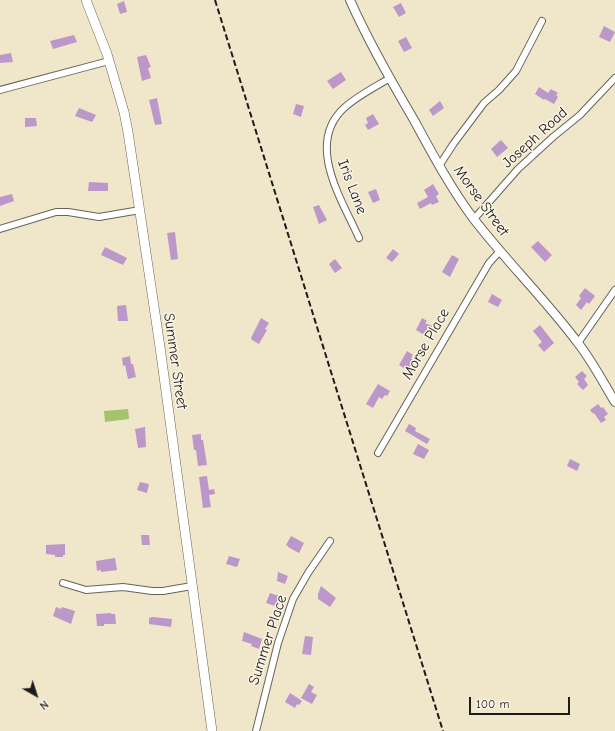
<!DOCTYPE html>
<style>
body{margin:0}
#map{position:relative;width:615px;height:731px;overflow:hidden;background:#f0e6c9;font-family:"Comic Neue",sans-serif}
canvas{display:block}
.north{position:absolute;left:16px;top:675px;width:40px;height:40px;-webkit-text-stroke:3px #fcf5e5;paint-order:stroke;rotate:141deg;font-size:11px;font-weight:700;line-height:16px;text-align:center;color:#1c1c1c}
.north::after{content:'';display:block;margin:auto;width:14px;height:18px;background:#1c1c1c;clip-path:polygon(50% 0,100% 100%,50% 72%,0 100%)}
.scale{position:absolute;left:469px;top:697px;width:101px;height:18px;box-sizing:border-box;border:2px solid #1c1c1c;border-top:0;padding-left:5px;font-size:12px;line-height:14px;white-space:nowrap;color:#1c1c1c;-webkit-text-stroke:3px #fcf5e5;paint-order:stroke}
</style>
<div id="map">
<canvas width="615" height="731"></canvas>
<div class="north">N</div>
<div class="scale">100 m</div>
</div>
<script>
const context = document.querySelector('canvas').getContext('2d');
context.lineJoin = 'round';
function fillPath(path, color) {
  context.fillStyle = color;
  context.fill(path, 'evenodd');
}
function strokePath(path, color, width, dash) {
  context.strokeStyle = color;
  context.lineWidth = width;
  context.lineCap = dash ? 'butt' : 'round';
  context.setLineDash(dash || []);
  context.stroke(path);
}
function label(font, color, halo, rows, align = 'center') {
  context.font = font + ' "Comic Neue",sans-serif';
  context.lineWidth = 3;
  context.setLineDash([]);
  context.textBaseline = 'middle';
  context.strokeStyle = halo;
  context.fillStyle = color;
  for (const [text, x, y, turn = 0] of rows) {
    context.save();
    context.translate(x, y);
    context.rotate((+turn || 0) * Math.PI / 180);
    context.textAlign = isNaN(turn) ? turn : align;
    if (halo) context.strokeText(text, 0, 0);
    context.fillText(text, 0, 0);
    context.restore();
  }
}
const green = new Path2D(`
 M128 409 129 419 105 422 104 411Z`);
const building = new Path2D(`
 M124 1 127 12 120 14 117 4Z
 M401 3 406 13 399 17 393 7Z
 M604 26 615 32 610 42 599 37Z
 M74 35 77 42 53 49 50 41Z
 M406 37 412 48 404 52 398 41Z
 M11 53 13 62 0 63V55Z
 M146 55 151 67 148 68 151 78 142 81 137 57Z
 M341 72 346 80 333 89 327 81Z
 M539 87 548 93 551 89 558 93 556 95 558 97 554 104 545 99 544 100 535 94Z
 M157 98 162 124 155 125 149 100Z
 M440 101 444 108 433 116 429 110Z
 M296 104 304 106 301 117 293 114Z
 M79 108 96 115 92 122 75 116Z
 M373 114 379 124 368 130 365 125 368 123 366 118Z
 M25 118H36L37 126 25 127Z
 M501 140 508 148 497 157 491 149Z
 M89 182 108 183V191H88Z
 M433 184 439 194 436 196 439 202 432 205 431 203 420 209 417 203 428 197 424 190Z
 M376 189 380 200 373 203 368 192Z
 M12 194 14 201 0 206V197Z
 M319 205 327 220 319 224 313 207Z
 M175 232 178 259 171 260 167 233Z
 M538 241 552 255 545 262 531 247Z
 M105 247 127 258 123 265 101 255Z
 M393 249 399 254 392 262 386 258Z
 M452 255 459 259 450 277 442 272Z
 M335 259 342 268 335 273 329 264Z
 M585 288 595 296 589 304 587 302 581 310 576 305 581 298 579 296Z
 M492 294 502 300 498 307 488 302Z
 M126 305 128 321H118L117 306Z
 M261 318 269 323 265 329 267 330 259 344 252 340 251 338Z
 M422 318 427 321 425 323 432 326 426 336 416 330Z
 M540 325 554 343 544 352 538 345 542 342 533 331Z
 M407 351 413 355 411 358 413 360 410 363 413 365 409 371 399 365Z
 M130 356 131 364H133L136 377 128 379 125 365 123 366 122 358Z
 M582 371 587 376 584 379 588 385 583 390 577 384 579 382 575 377Z
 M378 384 390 391 387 396 385 395 382 399 379 397 373 408 366 404Z
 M598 404 601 408 603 407 608 414 604 417 606 420 601 423 594 413 593 414 590 410Z
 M409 424 416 428 415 431 430 439 427 444 405 431Z
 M145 427 146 447 138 448 135 429Z
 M201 434V440H203L207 465 198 466 196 450H194L192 435Z
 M418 444 429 450 424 459 413 454Z
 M570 459 580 464 577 471 567 466Z
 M207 476 209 490 214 489 215 494 209 495 211 507 203 508 199 477Z
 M140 482 149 484 147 493 137 490Z
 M141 535H149L150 545H142Z
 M291 536 304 543 299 553 288 547V546L286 545Z
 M65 544V555H63V557H55V555L46 554V545Z
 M229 556 240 559 237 567 226 564Z
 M115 558 117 570 101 572V570L97 571 96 561Z
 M278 572 288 576 285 584 277 581Z
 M321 586 336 598 330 607 318 599V594Z
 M270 593 279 596 275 606 266 603Z
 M56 607 61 609 62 607 75 611 71 624 53 616Z
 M111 613V614H115L116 624H104V626H97L96 614Z
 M153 617 172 619 171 627 149 624V618Z
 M244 632 262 639 259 649 251 646 252 644 242 641Z
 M305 636 313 637 311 655 302 654Z
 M309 684 314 687 311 692 317 695 312 704 301 698Z
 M290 693 302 701 299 705 297 704 295 708 285 702Z`);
const minor = new Path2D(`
 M0 90 109 61
 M439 166 454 143 484 103 499 90 516 71 542 21
 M474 219 518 169 553 137 580 115 615 78
 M0 229 56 212H68L99 217 140 210
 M359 238C342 200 305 144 344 108 357 96 375 87 390 78
 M578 343 615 290
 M378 453 489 263 500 251
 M63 583 86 590 123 587 152 591H163L192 586
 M256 731 278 643 293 599 308 573 330 541`);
const tertiary = new Path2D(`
 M350 0C368 41 391 81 414 120 432 153 450 187 473 218 506 261 545 299 578 343 592 361 603 382 615 402`);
const secondary = new Path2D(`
 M86 0 107 54 124 112 128 132 160 347 212 731`);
const rail = new Path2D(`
 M215 0 443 731`);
const streetNames = [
 ["Joseph Road",535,138,-42],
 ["Iris Lane",352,187,69],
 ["Morse Street",481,201,54],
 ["Morse Place",426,344,-60],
 ["Summer Street",175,361,82],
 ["Summer Place",268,640,-72]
];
fillPath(green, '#a3c46d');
fillPath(building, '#bb98c9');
strokePath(minor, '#666359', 8);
strokePath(tertiary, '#666359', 10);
strokePath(secondary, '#666359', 10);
strokePath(minor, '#fff', 6);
strokePath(tertiary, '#fff', 8);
strokePath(secondary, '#fff', 9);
strokePath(rail, '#1c1c1c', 2, [6, 3]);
label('15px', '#1c1c1c', '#fcf5e5', streetNames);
</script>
